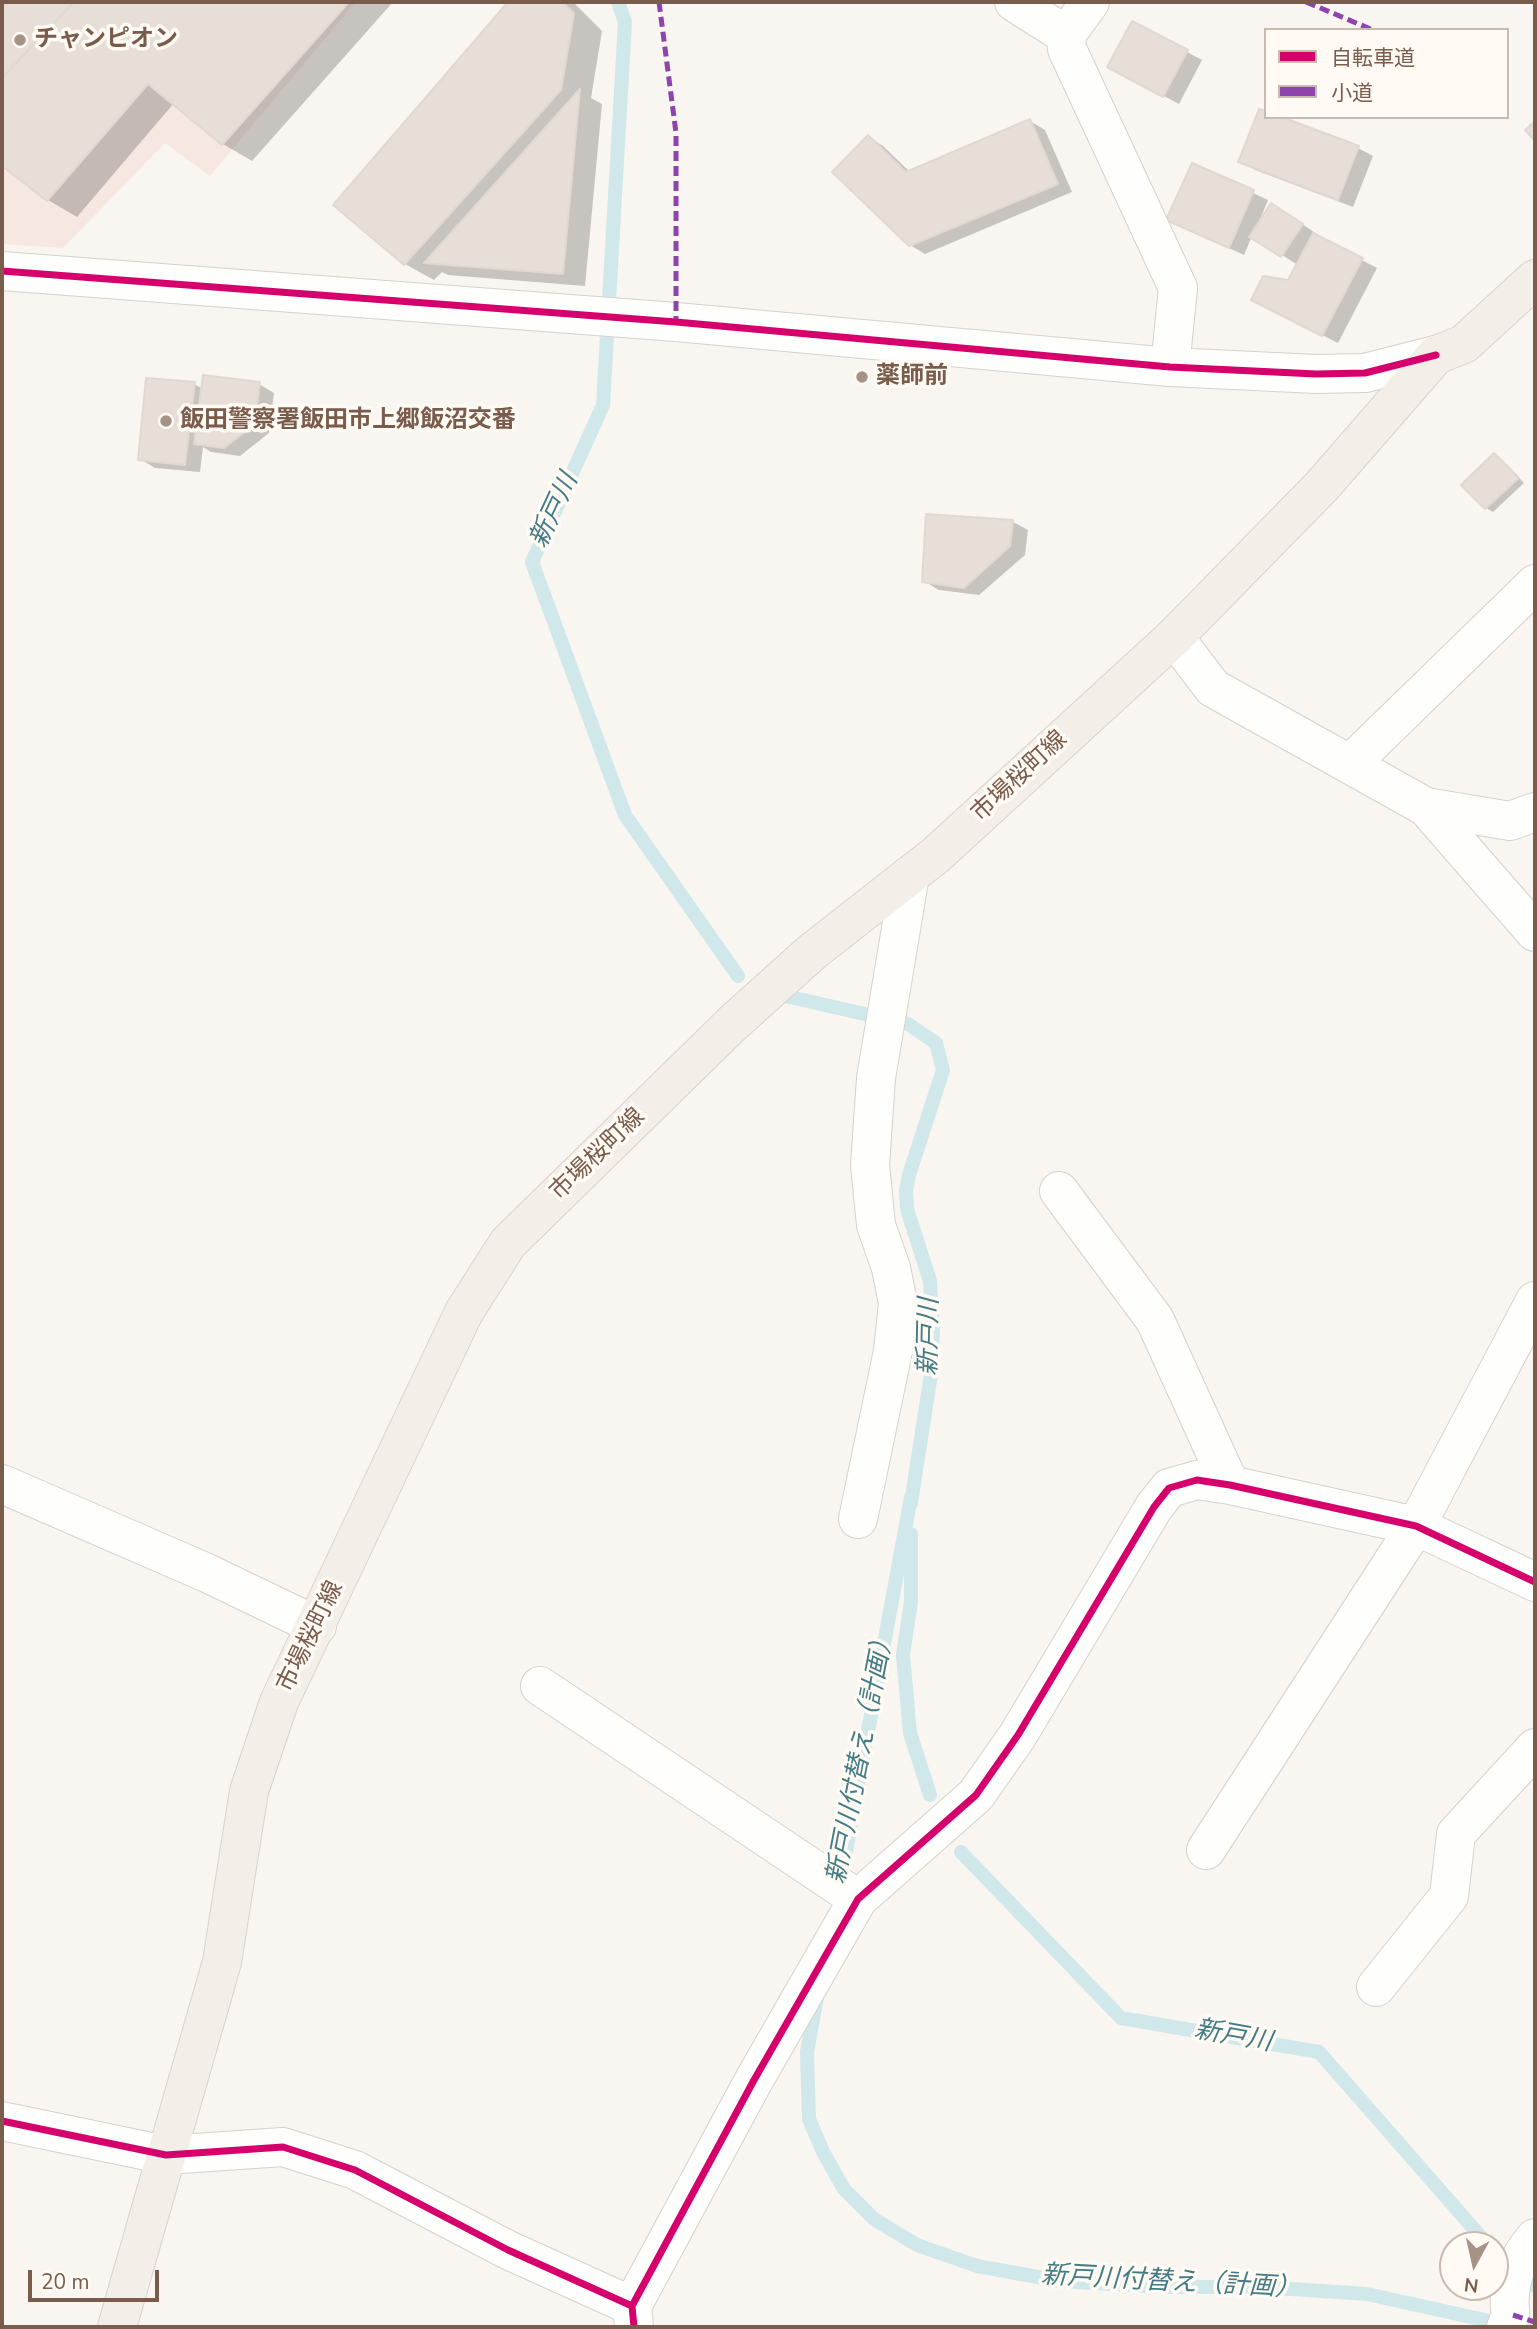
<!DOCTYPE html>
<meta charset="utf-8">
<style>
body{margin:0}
#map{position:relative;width:1537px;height:2329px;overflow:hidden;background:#f9f5f0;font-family:"Nunito Sans","Noto Sans JP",sans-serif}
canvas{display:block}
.frame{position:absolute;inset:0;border:4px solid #7a5c4d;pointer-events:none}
.legend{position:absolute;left:1264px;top:28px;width:245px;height:91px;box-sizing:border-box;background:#fffaf3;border:2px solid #cabbb1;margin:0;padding:9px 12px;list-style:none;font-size:21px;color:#7a5c4d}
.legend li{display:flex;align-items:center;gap:14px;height:35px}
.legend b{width:35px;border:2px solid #cabbb1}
.north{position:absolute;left:1439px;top:2231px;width:70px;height:70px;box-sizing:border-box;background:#fffaf3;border:2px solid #cabbb1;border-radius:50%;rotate:188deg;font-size:19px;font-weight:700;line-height:28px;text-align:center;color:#7a5c4d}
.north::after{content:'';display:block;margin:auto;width:24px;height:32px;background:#a69286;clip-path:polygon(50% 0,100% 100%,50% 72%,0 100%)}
.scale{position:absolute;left:28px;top:2270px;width:131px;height:32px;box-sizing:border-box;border:4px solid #7a5c4d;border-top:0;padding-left:9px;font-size:21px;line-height:24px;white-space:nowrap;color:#7a5c4d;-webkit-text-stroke:5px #fffaf3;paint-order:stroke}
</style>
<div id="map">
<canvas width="1537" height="2329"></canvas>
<div class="frame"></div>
<ul class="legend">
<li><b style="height:9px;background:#d6006c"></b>自転車道</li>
<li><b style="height:9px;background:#8e44ad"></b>小道</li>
</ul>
<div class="north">N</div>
<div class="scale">20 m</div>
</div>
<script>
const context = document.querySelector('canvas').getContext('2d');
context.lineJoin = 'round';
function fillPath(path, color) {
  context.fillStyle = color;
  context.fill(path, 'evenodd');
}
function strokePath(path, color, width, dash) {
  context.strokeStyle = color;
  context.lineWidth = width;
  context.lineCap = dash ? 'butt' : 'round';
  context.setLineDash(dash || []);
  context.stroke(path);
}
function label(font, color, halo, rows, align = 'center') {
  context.font = font + ' "Nunito Sans","Noto Sans JP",sans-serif';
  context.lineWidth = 7;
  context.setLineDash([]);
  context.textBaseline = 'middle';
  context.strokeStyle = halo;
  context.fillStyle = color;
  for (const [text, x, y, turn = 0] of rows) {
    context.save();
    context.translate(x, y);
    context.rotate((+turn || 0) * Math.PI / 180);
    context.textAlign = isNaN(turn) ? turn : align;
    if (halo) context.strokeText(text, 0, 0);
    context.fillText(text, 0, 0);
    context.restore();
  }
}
const commercial = new Path2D(`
 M2 2H356L210 176 165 143 63 248 2 244Z`);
const shadow = new Path2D(`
 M2 2H393L252 161 223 144 174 103 77 217 48 200 2 164Z
 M510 2H573L602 31 591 98 602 104 585 286 448 275 442 272 434 280 405 264 335 205Z
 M1133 23 1202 60 1179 104 1124 75Z
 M1266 117H1277L1358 148 1373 156 1353 207 1255 170 1241 161Z
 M1030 121 1045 130 1072 192 925 254 910 245 868 137 883 146 910 172Z
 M1193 165 1268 200 1259 222 1287 214 1317 234 1315 236 1377 268 1338 343 1268 308 1289 282 1298 265 1252 236 1244 255 1168 220Z
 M194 384 203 389 259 384 274 393 269 433 240 456 211 452 203 447 200 472 155 468 140 459Z
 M1495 455 1501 459 1524 483 1493 512 1486 508 1464 485Z
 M1013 522 1028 530 1025 555 979 595 939 590 924 581Z`);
const stream = new Path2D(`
 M618 2 625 22 603 405 532 562 625 815 738 976
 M786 996 908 1024 936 1043 943 1070 909 1175 906 1191 907 1209 930 1281 933 1331 931 1374 911 1503
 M911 1534V1602L903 1655 910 1733 930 1795
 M961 1852 1121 2018 1319 2052 1488 2245
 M840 1884 911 1497
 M817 1997 807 2052 809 2119 823 2152 844 2189 874 2219 917 2245 977 2266 1060 2281 1165 2287H1261L1367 2294 1507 2325
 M1495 2254 1535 2286`);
const building = new Path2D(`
 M2 2H74L2 78Z
 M74 2H349L222 145 148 84 47 201 2 166V78Z
 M508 2H562L574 13 561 90 404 265 333 205Z
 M1132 21 1188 50 1163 97 1107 67Z
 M580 89 563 274 424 263Z
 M1259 109 1266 111V117H1282L1359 146 1338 200 1238 162Z
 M1030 119 1058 184 909 246 832 172 868 135 906 172Z
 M1535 121V141L1525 130Z
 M1192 163 1254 190 1229 248 1166 220Z
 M1271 203 1303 224 1281 257 1249 237Z
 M1313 233 1363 258 1322 336 1251 300 1263 276 1288 280Z
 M203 375 260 382 255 424 224 448 194 444Z
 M146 378 195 382 185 465 138 460Z
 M1494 453 1519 478 1485 509 1461 485Z
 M926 514 1013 520 1010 546 964 588 922 582Z`);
const minor = new Path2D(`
 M1014 2 1066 35
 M1090 2 1066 35 1067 49 1178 288 1170 367
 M2 271 676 322 1170 367 1316 374 1365 373 1436 355
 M1174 637 1213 688 1426 807 1510 821 1535 812
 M1350 764 1535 584
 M1426 807 1535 932
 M1059 1191 1155 1320 1230 1485
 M2 1484 207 1573 317 1626
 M858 1519 893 1351 898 1303 891 1268 876 1225 870 1165 876 1078 910 875
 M540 1686 858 1899
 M1206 1850 1416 1526 1535 1301
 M1376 1987 1449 1896 1456 1834 1535 1748
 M2 2121 166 2155 283 2147 355 2170 508 2250 632 2306
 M634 2327 632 2306 754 2080 858 1899 976 1795 1018 1735 1154 1507 1169 1488 1197 1480 1230 1485 1416 1526 1535 1582
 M1506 2327C1514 2311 1508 2310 1510 2295 1511 2273 1522 2253 1535 2238`);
const major = new Path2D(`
 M117 2327 222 1962 249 1791 279 1702 464 1312 508 1243 733 1023 812 952 936 855 1174 637 1322 486 1436 355 1464 344 1535 279`);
const quiet = new Path2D(`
 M659 2 676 133V322
 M1306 2 1373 30
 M1513 2315 1535 2322`);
const cycleway = new Path2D(`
 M2 271 676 322 1170 367 1316 374 1365 373 1436 355
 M2 2121 166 2155 283 2147 355 2170 508 2250 632 2306
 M634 2327 632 2306 754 2080 858 1899 976 1795 1018 1735 1154 1507 1169 1488 1197 1480 1230 1485 1416 1526 1535 1582`);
const markers = [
 [20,40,7,"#a69286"],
 [862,377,7,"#a69286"],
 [166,421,7,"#a69286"]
];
const poiNames = [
 ["チャンピオン",34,40],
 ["薬師前",876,377],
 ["飯田警察署飯田市上郷飯沼交番",180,421]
];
const streetNames = [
 ["市場桜町線",1020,777,-43],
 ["市場桜町線",598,1155,-44],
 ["市場桜町線",311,1637,-64]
];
const waterNames = [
 ["新戸川",555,511,-65],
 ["新戸川",930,1337,-89],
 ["新戸川付替え（計画）",862,1756,-79],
 ["新戸川",1233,2037,10],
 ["新戸川付替え（計画）",1171,2283,3]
];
fillPath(commercial, '#f6e8e1');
fillPath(shadow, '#0003');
strokePath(stream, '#d0e8ea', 14);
fillPath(building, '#e6ded7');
strokePath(building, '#e2d8d2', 2);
strokePath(minor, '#d7d1cb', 40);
strokePath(major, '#dad1cc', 40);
strokePath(minor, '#fefefd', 38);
strokePath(major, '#f3eee8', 38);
strokePath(quiet, '#8e44ad', 5, [10, 5]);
strokePath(cycleway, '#d6006c', 7);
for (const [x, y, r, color] of markers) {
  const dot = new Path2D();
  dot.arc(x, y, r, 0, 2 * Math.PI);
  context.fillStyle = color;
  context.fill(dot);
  strokePath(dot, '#fffaf3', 2.5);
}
label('bold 24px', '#7a5c4d', '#fffaf3', poiNames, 'left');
label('24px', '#7a5c4d', '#fffaf3', streetNames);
label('italic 26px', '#437c86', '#fffaf3', waterNames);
</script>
